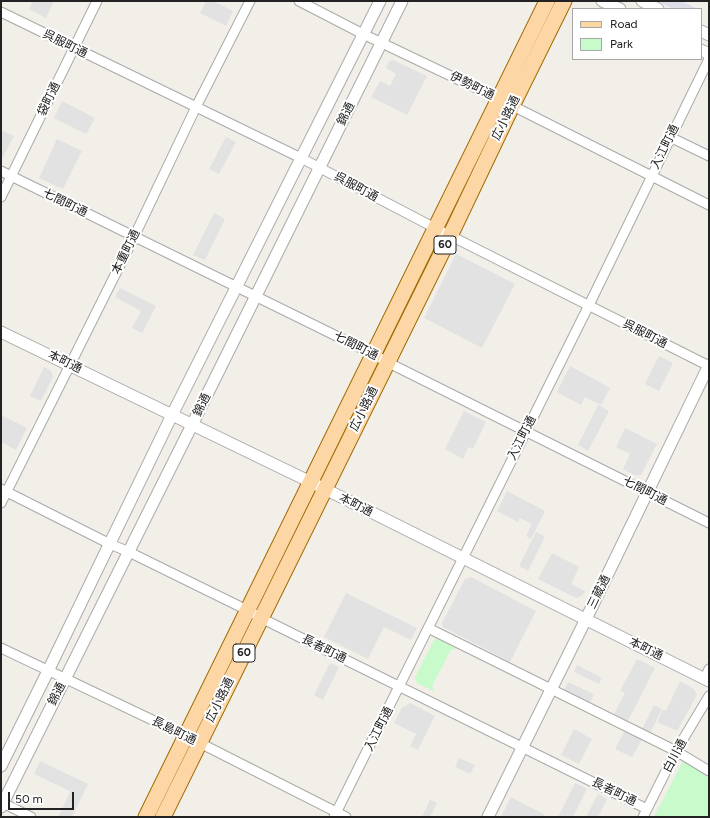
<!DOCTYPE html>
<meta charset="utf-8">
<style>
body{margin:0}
#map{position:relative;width:710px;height:818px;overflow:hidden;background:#f2efe9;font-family:Figtree,sans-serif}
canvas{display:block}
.frame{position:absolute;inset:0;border:2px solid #222;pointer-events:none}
.legend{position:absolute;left:572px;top:8px;width:130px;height:52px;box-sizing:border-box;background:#fff;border:1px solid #a7a7a7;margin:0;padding:5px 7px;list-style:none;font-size:12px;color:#222}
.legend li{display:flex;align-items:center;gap:8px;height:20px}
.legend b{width:20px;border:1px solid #a7a7a7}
.scale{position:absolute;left:8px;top:792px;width:66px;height:18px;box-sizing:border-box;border:2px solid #222;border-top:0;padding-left:5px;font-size:12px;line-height:14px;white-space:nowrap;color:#222;-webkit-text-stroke:3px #fff;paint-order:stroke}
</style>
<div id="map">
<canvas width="710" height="818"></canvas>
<div class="frame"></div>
<ul class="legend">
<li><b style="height:5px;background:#fcd6a4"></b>Road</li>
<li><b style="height:11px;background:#c8facc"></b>Park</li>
</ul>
<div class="scale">50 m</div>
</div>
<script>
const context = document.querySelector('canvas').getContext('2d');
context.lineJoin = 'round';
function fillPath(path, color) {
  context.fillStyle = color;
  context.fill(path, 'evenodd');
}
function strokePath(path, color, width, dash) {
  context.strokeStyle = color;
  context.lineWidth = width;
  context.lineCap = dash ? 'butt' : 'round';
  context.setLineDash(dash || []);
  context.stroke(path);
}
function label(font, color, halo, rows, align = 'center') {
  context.font = font + ' Figtree,"Noto Sans JP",sans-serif';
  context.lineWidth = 4;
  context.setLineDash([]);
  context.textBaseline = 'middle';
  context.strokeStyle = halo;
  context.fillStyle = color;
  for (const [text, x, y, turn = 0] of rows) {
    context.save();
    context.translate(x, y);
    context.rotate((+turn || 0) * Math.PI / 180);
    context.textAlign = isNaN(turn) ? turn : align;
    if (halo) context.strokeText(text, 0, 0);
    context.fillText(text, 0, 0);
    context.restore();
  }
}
const park = new Path2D(`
 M438 638 457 648 451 650 432 686 435 692 417 683 415 677 434 640Z
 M683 761 709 777V817H654Z`);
const parking = new Path2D(`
 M33 1H54L46 18 29 9Z
 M206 1H213L233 11 226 26 200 13Z
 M393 60 427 76 407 115 371 97 380 81 390 86 396 74 386 68 389 61Z
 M62 101 95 118 86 134 54 118Z
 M1 130 14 136 3 157 1 158Z
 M226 137 236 142 219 174 209 169Z
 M57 139 82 151 63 189 39 178Z
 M214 213 225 219 205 260 193 255Z
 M456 254 515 284 482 348 424 318Z
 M120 288 156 306 142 333 132 328 141 311 115 297Z
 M659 356 673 363 659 391 645 384Z
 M570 366 610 388 601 405 585 397 581 405 557 392Z
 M44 367 51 371 53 377 41 401 30 396Z
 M598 405 609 411 588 451 578 445Z
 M464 411 486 422 473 449 468 447 463 459 445 449Z
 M1 415 27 428 16 450 1 442Z
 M625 428 657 444 641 475H634L623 469 630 454 616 447Z
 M507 491 545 511 531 539 526 536 532 524 520 518 527 504 518 522 497 511Z
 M536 532 545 537 528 571 519 566Z
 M552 553 579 567 571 584 585 591 582 596 576 598 538 579Z
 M471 577 536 611 510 662 443 627 442 623 465 579Z
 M346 593 417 628 411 640 384 627 368 659 324 637Z
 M637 659 655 668 628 721 614 714 625 693 620 691Z
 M330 663 339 667 323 700 314 695Z
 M577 665 602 678 599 684 574 672Z
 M680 681 694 689 697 695 677 731 657 722 663 710 666 711Z
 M568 682 594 694 590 703 564 690Z
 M410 703 435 716 418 750 410 746 416 734 394 723 402 708Z
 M654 705 662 709 650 733 642 729Z
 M574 729 592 739 579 764 561 755Z
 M625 730 642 739 632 757 615 749Z
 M459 758 475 765 470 774 455 767Z
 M40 761 88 784 72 817H58L74 784 70 791 34 774Z
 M575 783 587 789 573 817 567 815 566 817H558Z
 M598 794 607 799 598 817H586Z
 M511 797 545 815 544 817H501Z
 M430 800 437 803 430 817H422Z`);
const plaza = new Path2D(`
 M657 1H681L698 9H673Z`);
const minor = new Path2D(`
 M299 1 363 34 499 99 709 205
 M1 12 301 158 435 228 709 366
 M670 137 709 156
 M1 171 373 354 387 362 709 523
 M1 197 97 1
 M1 489 110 544 129 552 247 610 261 618 647 809
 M1 503 134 237 196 107 250 1
 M428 628 676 751 709 771
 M1 648 186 736 346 817
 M705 678 709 669
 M1 802 31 817
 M334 817 589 305 709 59
 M643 817 676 751 709 696`);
const tertiary = new Path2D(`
 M602 1 620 9
 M642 1 658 9
 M701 31 709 35
 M701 50 709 54
 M1 332 325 489 709 681
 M1 766 48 671 172 415 380 1
 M1 807 192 425 402 1
 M488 817 586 619 709 365`);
const primary = new Path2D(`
 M146 817 547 1
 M163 817 450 236 512 106 564 1`);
const shields = [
 [445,245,22],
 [244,653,22]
];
const shieldNames = [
 ["60",445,245],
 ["60",244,653]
];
const streetNames = [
 ["呉服町通",65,44,26],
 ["伊勢町通",472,86,26],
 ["袋町通",49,99,-64],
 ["錦通",346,114,-64],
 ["広小路通",506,118,-64],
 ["入江町通",665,147,-64],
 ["呉服町通",356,187,28],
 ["七間町通",65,203,26],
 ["本重町通",126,252,-64],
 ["呉服町通",645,334,27],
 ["七間町通",356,346,27],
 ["本町通",65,362,26],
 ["錦通",202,405,-64],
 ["広小路通",364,409,-64],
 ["入江町通",522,438,-63],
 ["七間町通",645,491,27],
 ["本町通",356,505,27],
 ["三蔵通",599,592,-64],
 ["長者町通",324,649,26],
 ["本町通",646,649,26],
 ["錦通",57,694,-63],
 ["広小路通",220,700,-64],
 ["入江町通",379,729,-63],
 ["長島町通",174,731,26],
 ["白川通",675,756,-62],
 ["長者町通",614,792,26]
];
fillPath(park, '#c8facc');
fillPath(parking, '#e2e2e2');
fillPath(plaza, '#dddde8');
strokePath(minor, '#a9a9a9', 11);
strokePath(tertiary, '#a9a9a9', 13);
strokePath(primary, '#a06b00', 17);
strokePath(minor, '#fff', 9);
strokePath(tertiary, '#fff', 11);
strokePath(primary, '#fcd6a4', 15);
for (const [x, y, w] of shields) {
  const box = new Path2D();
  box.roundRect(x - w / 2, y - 9, w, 18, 3);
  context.fillStyle = '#fff';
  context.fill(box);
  strokePath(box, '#222', 1);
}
label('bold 11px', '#222', null, shieldNames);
label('12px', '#222', '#fff', streetNames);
</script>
